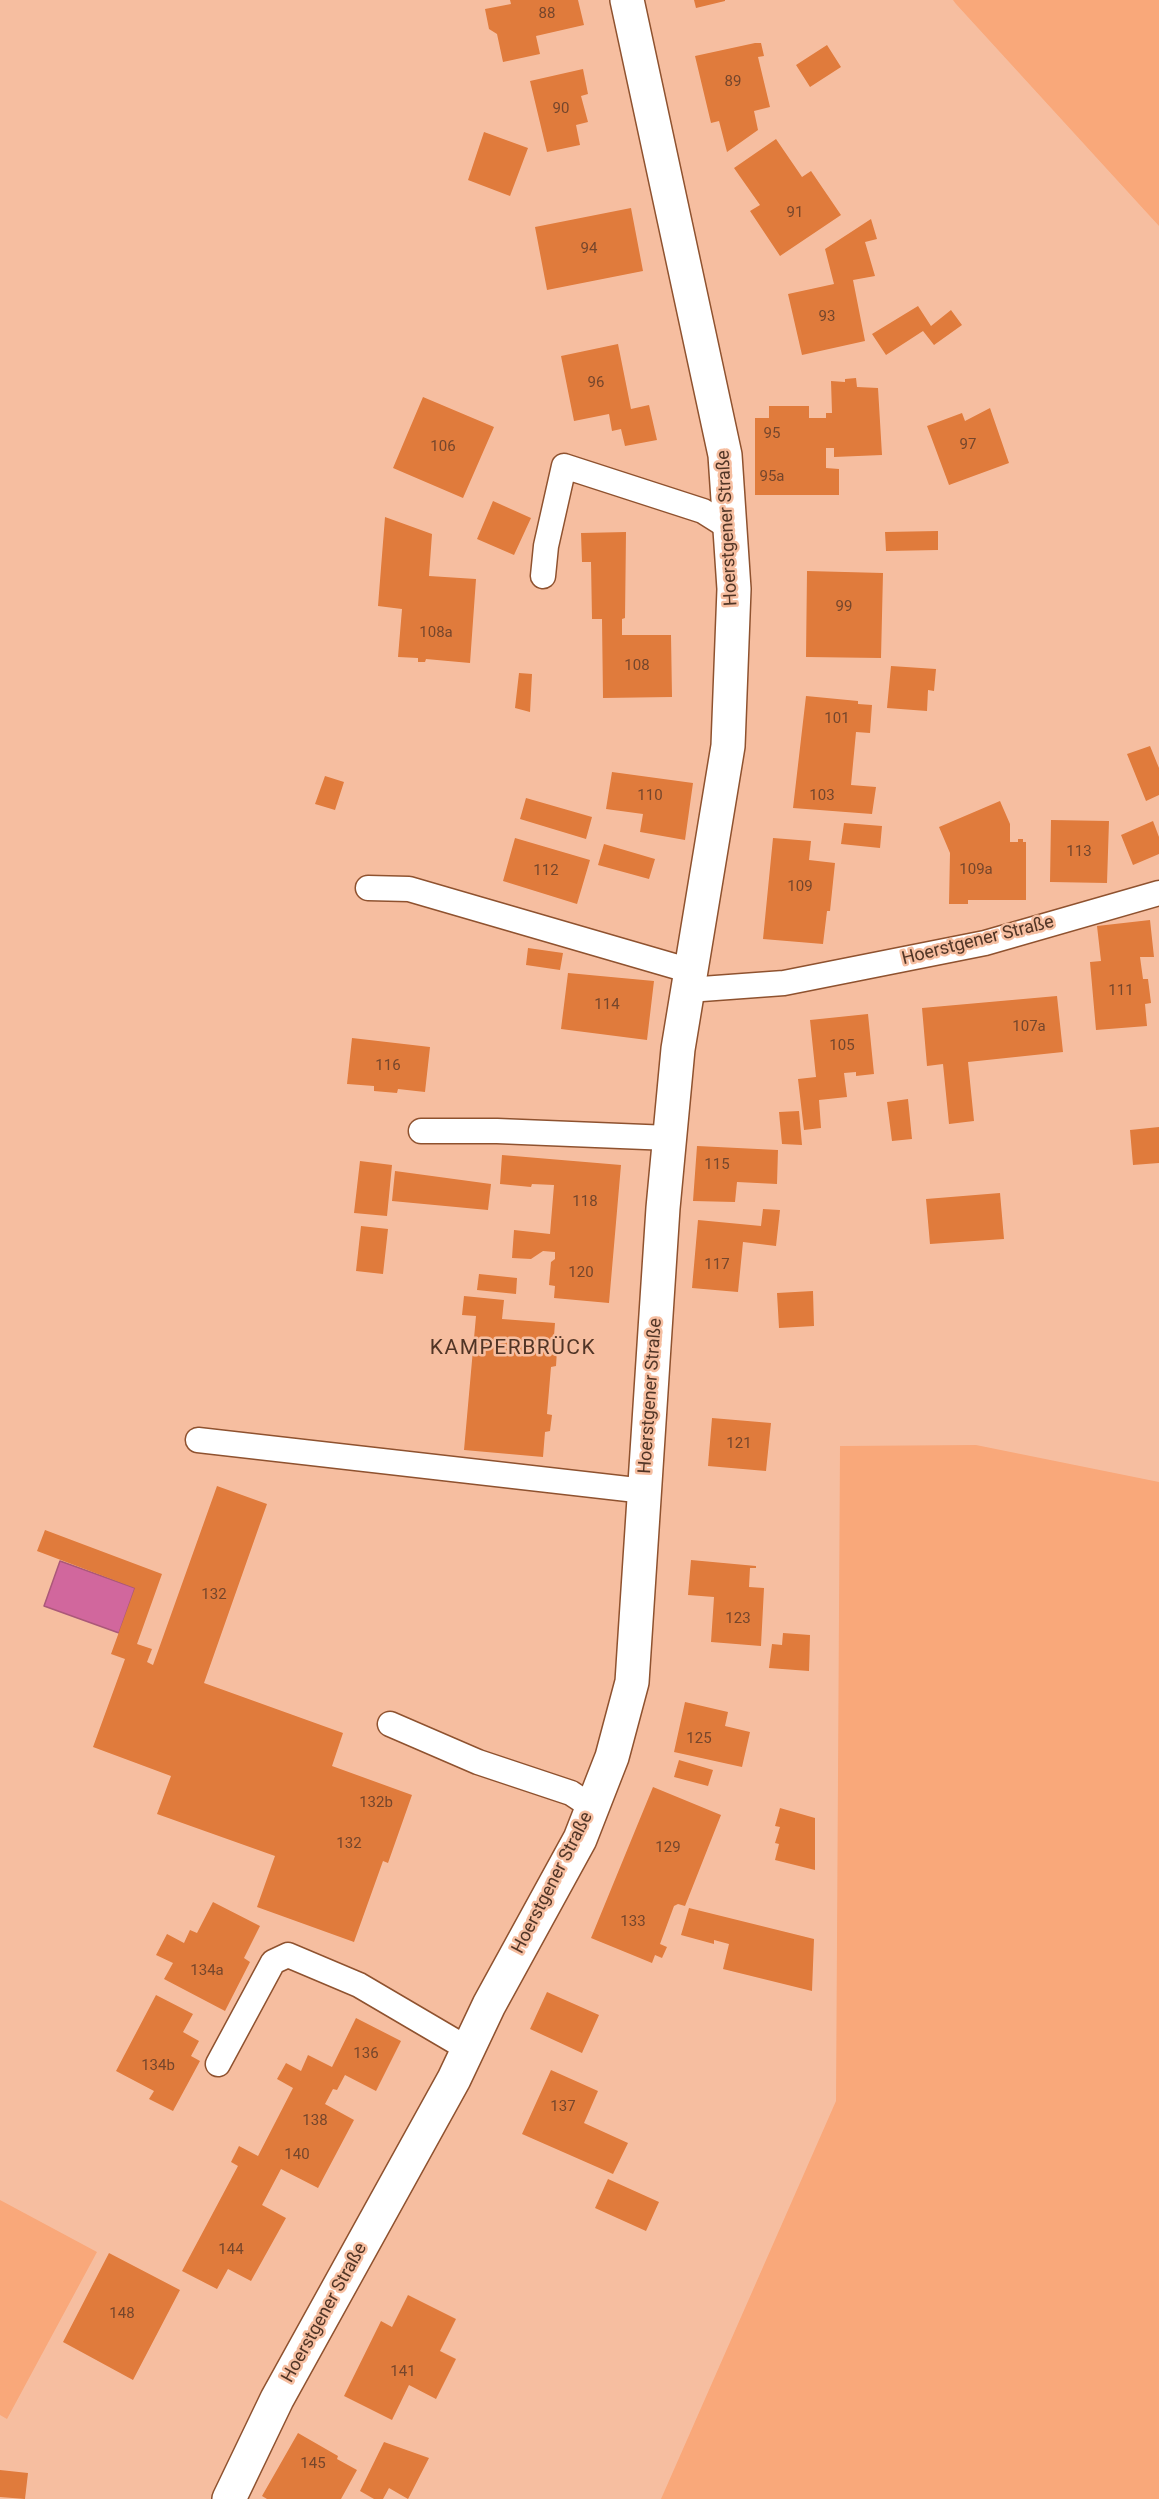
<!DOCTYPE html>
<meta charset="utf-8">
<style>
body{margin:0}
canvas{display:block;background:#f6bea0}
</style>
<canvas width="1159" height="2499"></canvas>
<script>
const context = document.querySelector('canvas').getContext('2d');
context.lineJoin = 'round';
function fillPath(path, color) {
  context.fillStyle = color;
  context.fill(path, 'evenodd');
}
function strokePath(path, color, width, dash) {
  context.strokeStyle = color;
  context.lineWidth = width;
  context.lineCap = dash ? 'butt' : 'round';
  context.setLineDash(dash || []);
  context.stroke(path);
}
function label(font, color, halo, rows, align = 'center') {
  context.font = font + ' Roboto,sans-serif';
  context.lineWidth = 5;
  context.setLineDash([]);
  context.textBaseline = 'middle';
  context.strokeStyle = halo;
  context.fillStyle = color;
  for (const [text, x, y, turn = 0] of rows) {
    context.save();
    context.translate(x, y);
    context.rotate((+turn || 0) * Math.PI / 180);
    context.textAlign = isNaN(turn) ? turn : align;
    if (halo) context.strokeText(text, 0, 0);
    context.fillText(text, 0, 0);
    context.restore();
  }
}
const green = new Path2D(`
 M953 0H1159V226L956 4Z
 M976 1445 1159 1482V2499H661L836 2101 840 1446Z
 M0 2200 97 2252 7 2419 0 2415Z`);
const water = new Path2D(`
 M60 1561 135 1588 119 1633 44 1606Z`);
const building = new Path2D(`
 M510 0H578L584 25 536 36 540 54 503 62 497 34 489 29 485 9 511 4Z
 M694 0H725V1L696 8Z
 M755 43H761L764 56 758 57 770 107 754 111 758 130 727 152 719 121 711 123 695 56Z
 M827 45 841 67 810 87 796 65Z
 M583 69 588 94 581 96 588 122 576 125 580 145 547 152 530 81Z
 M484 132 528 148 510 196 468 180Z
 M776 139 802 177 811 171 841 215 780 256 750 211 760 205 734 168Z
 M631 208 643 271 547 290 535 227Z
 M871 219 877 239 865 242 875 276 853 280 865 341 802 355 788 294 834 284 825 249Z
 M918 306 931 326 951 310 962 325 934 345 923 331 886 355 872 334Z
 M618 344 631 409 649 405 657 440 625 446 621 429 612 431 609 414 574 421 561 356Z
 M856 378 857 387 878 388 882 455 834 457V448H826V468L839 469V495H755V418H769V406H809V418H826V413H832L831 381 845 382V379Z
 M423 397 494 427 463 498 393 468Z
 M990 408 1009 463 949 485 927 426 962 413 965 421Z
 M493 501 531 518 514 555 477 539Z
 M385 517 432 534 429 576 476 579 470 663 426 659 425 662H418V658L398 657 402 609 378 606Z
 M938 531V550L886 551 885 532Z
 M626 532 625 618 622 619V635H671L672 697 603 698 602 619H592L591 562H582L581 533Z
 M807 571 883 573 881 658 806 657Z
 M891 666 936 669 934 691 928 690 927 711 887 708Z
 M519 673 532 674 530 712 515 708Z
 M806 696 858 701V704L872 705 870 733 856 732 851 785 876 787 872 814 793 808Z
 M1150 746 1159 768V795L1146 801 1127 754Z
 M612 772 693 783 685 840 640 832 643 814 606 809Z
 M325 776 344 782 335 810 315 804Z
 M526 798 592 817 586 839 520 819Z
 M1000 801 1010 824V842H1018V839H1023V842H1026V900H968V904H949L950 853 939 827Z
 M1051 820 1109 821 1107 883 1050 882Z
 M1153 821 1159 837V854L1133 865 1121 835Z
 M844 823 882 826 880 848 841 844Z
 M515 838 590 860 577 904 503 881Z
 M773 838 811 841 809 860 835 863 830 911H827L823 944 763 939Z
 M604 844 655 859 649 879 598 865Z
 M1150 920 1154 957H1140L1143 979H1148L1151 1003 1145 1004 1147 1026 1096 1030 1090 962 1101 961 1097 926Z
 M528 948 563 953 560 970 526 965Z
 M568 973 654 981 647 1040 561 1029Z
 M1057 996 1063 1052 968 1062 974 1121 949 1124 943 1064 927 1066 922 1008Z
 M868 1014 874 1074 856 1076V1072L844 1073 847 1097 819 1100 821 1128 804 1130 798 1079 816 1077 810 1020Z
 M352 1038 430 1047 425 1092 398 1089 397 1093 374 1091V1086L347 1084Z
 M908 1099 912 1139 892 1141 887 1102Z
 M799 1111 802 1145 782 1144 779 1112Z
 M1159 1127V1163L1133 1165 1130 1130Z
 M697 1146 778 1150 777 1184 737 1182 735 1202 693 1201Z
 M502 1155 621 1165 609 1303 554 1298 555 1286 549 1285 551 1262 555 1259V1252L543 1251 531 1259 512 1258 514 1230 550 1234 554 1185 532 1184 531 1187 500 1184Z
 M360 1161 392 1165 387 1216 354 1213Z
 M395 1171 491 1184 488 1210 392 1201Z
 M1000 1193 1004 1239 930 1244 926 1199Z
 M763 1209 780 1210 776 1246 743 1242 738 1292 692 1288 698 1220 761 1226Z
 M361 1226 388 1229 383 1274 356 1271Z
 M479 1274 517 1278 516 1294 477 1290Z
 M813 1291 814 1326 779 1328 777 1293Z
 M464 1296 504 1300 502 1319 555 1323 553 1349 557 1350 556 1366 551 1367 547 1414 552 1415 550 1431 545 1432 543 1457 464 1450 476 1316 462 1315Z
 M712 1418 771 1423 766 1471 708 1466Z
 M217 1486 267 1504 204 1683 343 1733 332 1766 412 1795 388 1863 383 1861 354 1942 257 1907 275 1856 157 1814 171 1776 93 1747 125 1659 111 1654 135 1588 37 1551 45 1530 162 1574 137 1644 152 1649 147 1662 153 1665Z
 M691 1560 756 1566V1568H750L749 1587 764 1588 761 1646 711 1642 714 1597 688 1595Z
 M783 1633 810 1635 809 1671 769 1668 772 1644 782 1645Z
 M685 1702 728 1712 725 1726 750 1732 742 1767 674 1752Z
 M679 1760 713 1770 708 1786 674 1777Z
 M653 1787 721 1815 685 1906 678 1904 674 1906 660 1944 667 1947 662 1958 655 1955 652 1963 591 1938Z
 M780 1808 815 1818V1870L775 1860 779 1844 775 1843 780 1827 775 1826Z
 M213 1902 260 1926 244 1958 250 1962 225 2011 164 1979 173 1963 156 1955 167 1934 184 1943 190 1930 197 1933Z
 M689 1908 814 1939 812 1991 723 1969 729 1944 714 1940V1944L681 1935Z
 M547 1992 599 2015 582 2053 530 2029Z
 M156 1995 193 2014 183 2032 199 2041 191 2056 200 2061 173 2111 149 2099 154 2091 116 2071Z
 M356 2018 401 2041 376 2091 345 2075 337 2090 333 2089 325 2104 354 2120 318 2188 281 2169 262 2205 286 2218 251 2281 228 2269 217 2289 182 2271 238 2166 231 2162 239 2146 258 2156 293 2088 277 2079 286 2063 301 2071 308 2055 332 2067Z
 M551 2070 598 2091 584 2123 628 2143 613 2174 522 2134Z
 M608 2179 659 2202 646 2231 595 2208Z
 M109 2253 180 2290 133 2380 63 2342Z
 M408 2295 456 2319 440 2351 456 2359 436 2399 409 2385 392 2420 344 2396 381 2321 392 2327Z
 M298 2433 338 2456 337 2459 357 2470 341 2499H267L262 2496Z
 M384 2442 429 2458 408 2499 389 2488 383 2499H374L360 2491Z
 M0 2470 28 2473 25 2499 0 2497Z`);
const service = new Path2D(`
 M543 576 546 546 564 466 703 511 730 528
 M368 888 409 889 691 971
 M688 990 784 983 985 943 1159 893
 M421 1131H497L670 1138
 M198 1440 645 1491
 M390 1724 478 1762 571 1793 592 1807
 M218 2064 273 1962 288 1955 359 1985 468 2049`);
const secondary = new Path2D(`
 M229 2499 277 2399 454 2079 489 2005 580 1839 612 1757 632 1682 663 1208 678 1049 728 746 734 589 725 455 627 0`);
const numberNames = [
 ["88",547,14],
 ["89",733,82],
 ["90",561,109],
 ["91",795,213],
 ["94",589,249],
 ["93",827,317],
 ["96",596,383],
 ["95",772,434],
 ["97",968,445],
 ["106",443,447],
 ["95a",772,477],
 ["99",844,607],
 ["108a",436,633],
 ["108",637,666],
 ["101",837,719],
 ["110",650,796],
 ["103",822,796],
 ["113",1079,852],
 ["109a",976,870],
 ["112",546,871],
 ["109",800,887],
 ["111",1121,991],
 ["114",607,1005],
 ["107a",1029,1027],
 ["105",842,1046],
 ["116",388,1066],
 ["115",717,1165],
 ["118",585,1202],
 ["117",717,1265],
 ["120",581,1273],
 ["121",739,1444],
 ["132",214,1595],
 ["123",738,1619],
 ["125",699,1739],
 ["132b",376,1803],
 ["132",349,1844],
 ["129",668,1848],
 ["133",633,1922],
 ["134a",207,1971],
 ["136",366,2054],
 ["134b",158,2066],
 ["137",563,2107],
 ["138",315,2121],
 ["140",297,2155],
 ["144",231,2250],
 ["148",122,2314],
 ["141",403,2372],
 ["145",313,2464]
];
const streetNames = [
 ["Hoerstgener Straße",728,528,-93],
 ["Hoerstgener Straße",978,941,-14],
 ["Hoerstgener Straße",651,1396,-86],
 ["Hoerstgener Straße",553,1883,-63],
 ["Hoerstgener Straße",325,2313,-61]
];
const quarterNames = [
 ["KAMPERBRÜCK",513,1349]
];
fillPath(green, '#f9a87a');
fillPath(water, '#d1679d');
strokePath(water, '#ab5879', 1.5);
fillPath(building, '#e07b3c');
strokePath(service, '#8f522f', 27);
strokePath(secondary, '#8f522f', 36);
strokePath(service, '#fff', 24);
strokePath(secondary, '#fff', 33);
label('15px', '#75462c', null, numberNames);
label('18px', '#513526', '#f6bea0', streetNames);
context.letterSpacing = '1.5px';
label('21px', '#513526', '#f6bea0', quarterNames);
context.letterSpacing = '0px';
</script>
